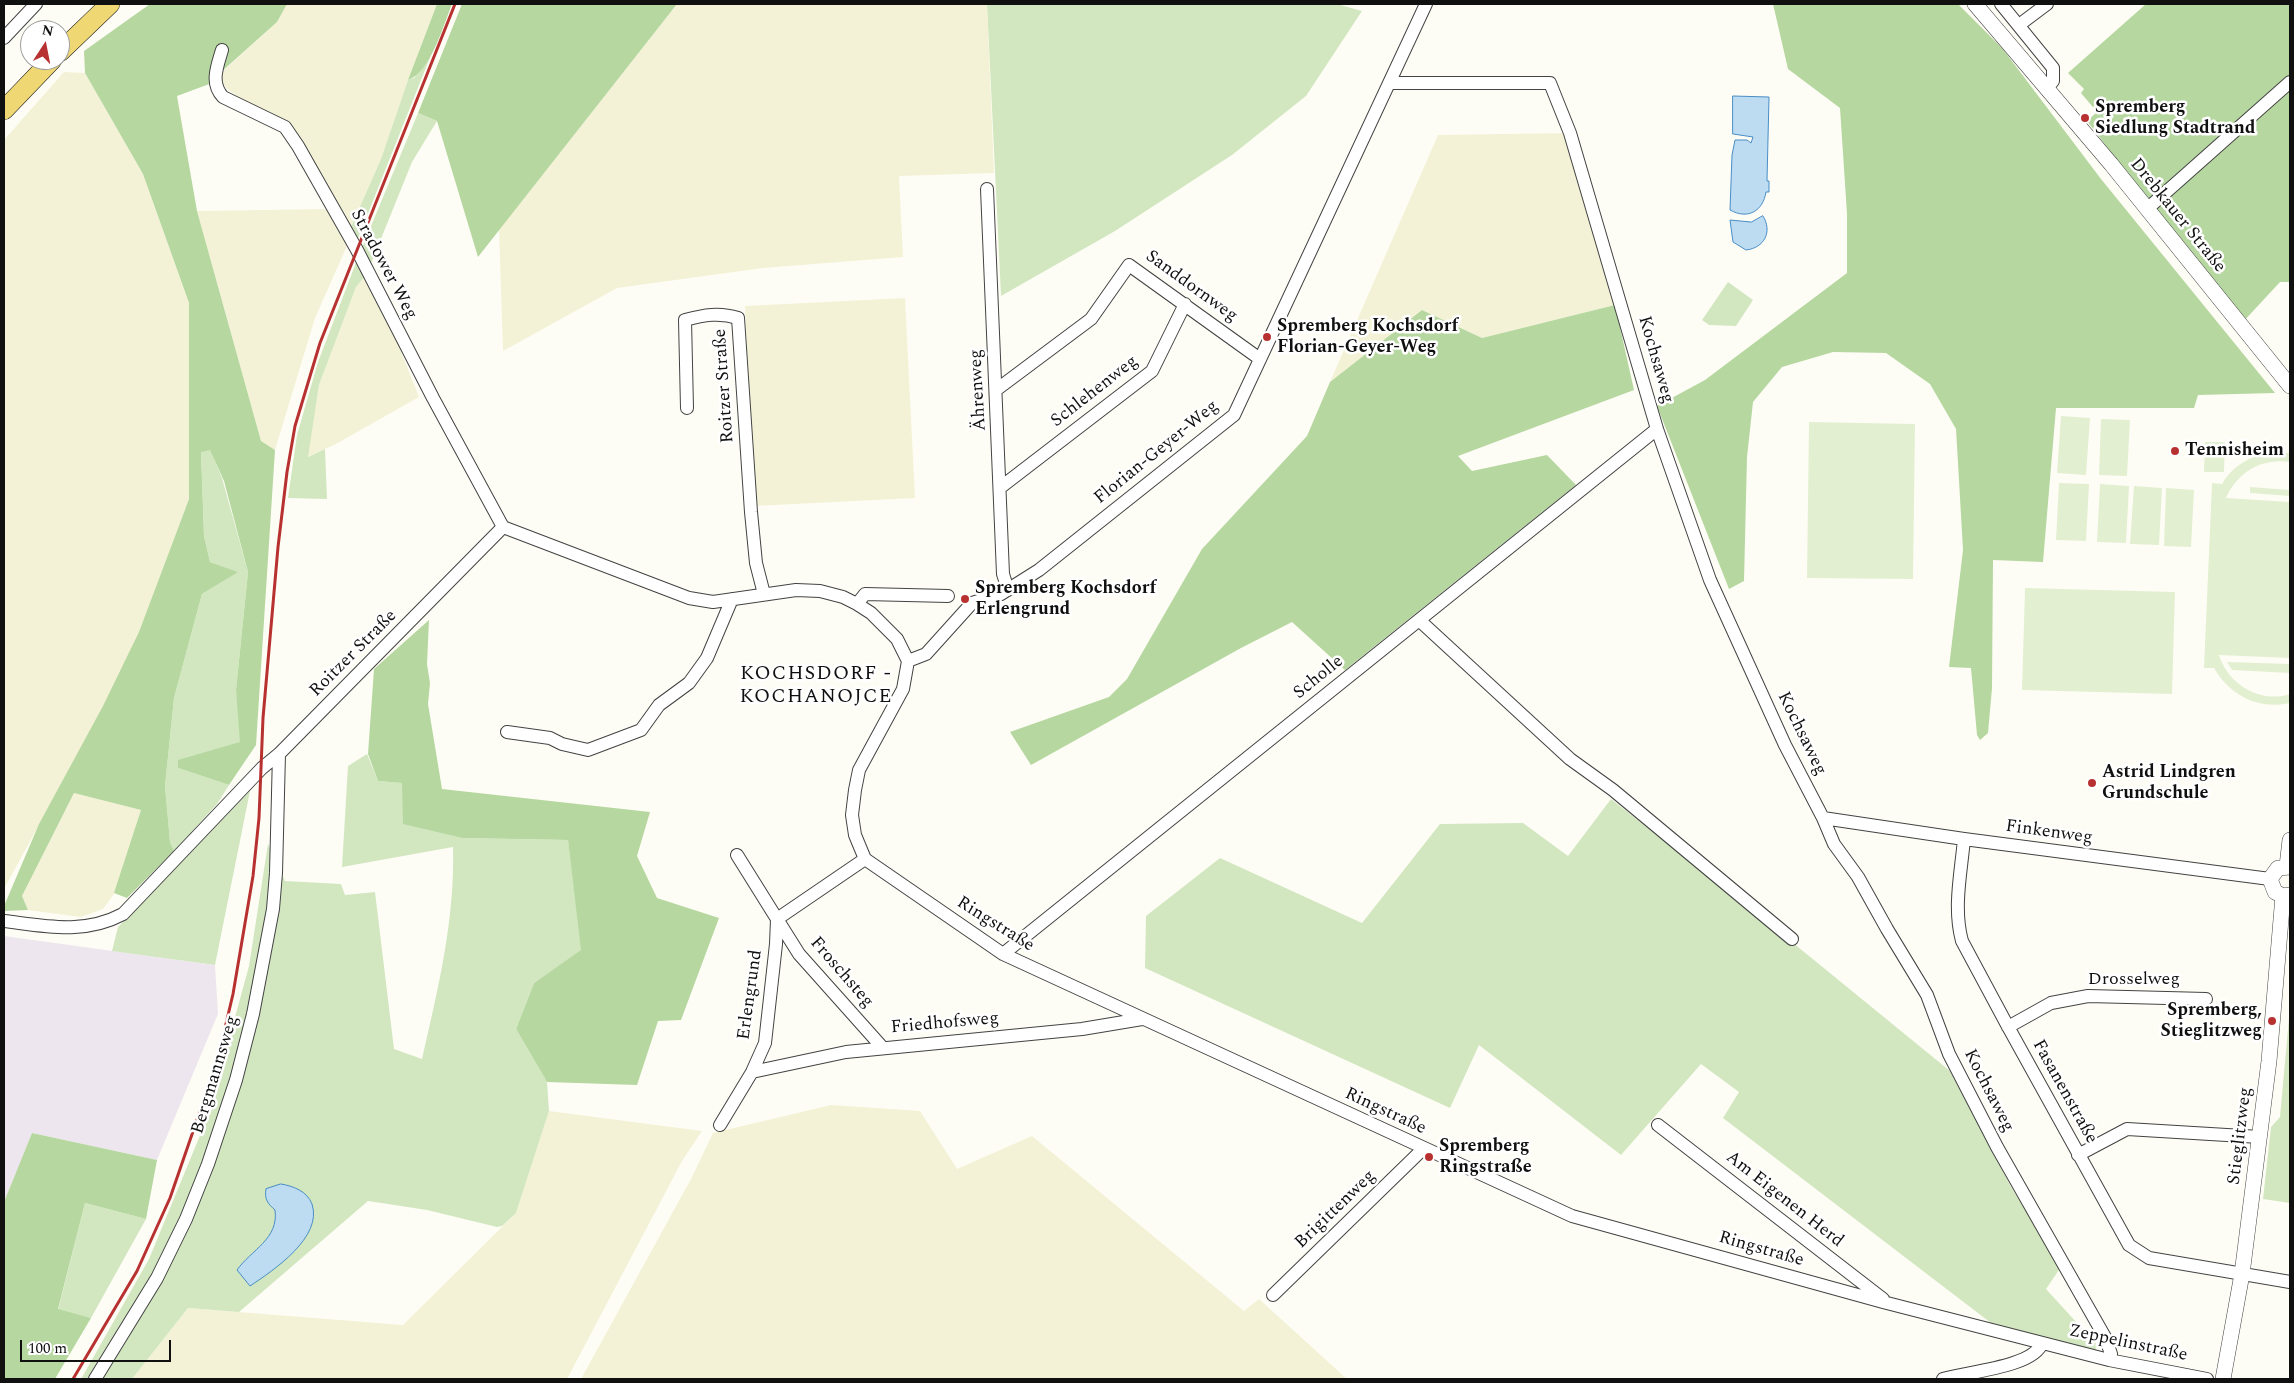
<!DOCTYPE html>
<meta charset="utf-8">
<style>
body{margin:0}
#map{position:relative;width:2294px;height:1383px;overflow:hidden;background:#fefdf5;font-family:Spectral,serif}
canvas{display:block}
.frame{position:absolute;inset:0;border:5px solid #101010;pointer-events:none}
.north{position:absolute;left:20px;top:20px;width:50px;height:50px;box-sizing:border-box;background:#fff;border:1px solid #9f9f9f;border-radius:50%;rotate:11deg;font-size:14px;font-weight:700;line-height:20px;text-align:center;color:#101010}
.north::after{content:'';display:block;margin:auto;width:18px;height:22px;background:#b83131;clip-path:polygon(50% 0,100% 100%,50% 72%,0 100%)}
.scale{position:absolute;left:20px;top:1340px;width:151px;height:22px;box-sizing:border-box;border:2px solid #101010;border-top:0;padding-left:6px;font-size:15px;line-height:18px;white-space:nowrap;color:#101010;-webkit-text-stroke:4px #fff;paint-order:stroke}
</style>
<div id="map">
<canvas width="2294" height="1383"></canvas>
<div class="frame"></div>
<div class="north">N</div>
<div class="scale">100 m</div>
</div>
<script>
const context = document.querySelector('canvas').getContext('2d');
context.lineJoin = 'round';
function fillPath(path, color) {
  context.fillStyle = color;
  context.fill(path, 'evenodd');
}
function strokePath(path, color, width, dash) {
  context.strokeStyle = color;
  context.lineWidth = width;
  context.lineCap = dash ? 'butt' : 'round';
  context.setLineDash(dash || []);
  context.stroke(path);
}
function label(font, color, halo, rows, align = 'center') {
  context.font = font + ' Spectral,serif';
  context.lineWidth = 5;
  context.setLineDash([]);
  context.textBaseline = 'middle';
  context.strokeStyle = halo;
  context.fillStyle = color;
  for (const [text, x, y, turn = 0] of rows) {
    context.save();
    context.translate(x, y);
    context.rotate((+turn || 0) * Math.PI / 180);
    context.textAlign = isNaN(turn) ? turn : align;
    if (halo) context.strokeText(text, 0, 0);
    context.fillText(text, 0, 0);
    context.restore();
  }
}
const industrial = new Path2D(`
 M4 936 215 965 218 1014 157 1160 32 1133 4 1202Z`);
const farmland = new Path2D(`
 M287 4H437L408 80 381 159 351 227 298 134 279 118 248 104 226 88 220 80V74L277 22Z
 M677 4H987L994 173 899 176 903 257 763 268 617 288 503 351 499 230Z
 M64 72 85 73 143 174 189 303V499L129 660 4 889V140Z
 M1570 133 1615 305 1482 338 1422 310 1330 382 1438 135Z
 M329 209 347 246 315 318 275 450 261 441 197 211Z
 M365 276 388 319 419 397 336 444 307 457 319 385 356 287Z
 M905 298 915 498 754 506 745 306Z
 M74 793 141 810 117 890 103 909 81 917 28 910 22 896Z
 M831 1105 920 1111 957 1169 1032 1136 1244 1311 1259 1299 1347 1379H581L691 1179 713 1133Z
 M549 1111 702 1131 682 1161 567 1379H132L188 1308 403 1325 516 1213Z`);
const green = new Path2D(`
 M987 4H1337L1362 11 1306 96 1232 155 1115 231 1001 296Z
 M431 55 357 241 351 227 381 159 408 80 414 78Z
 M418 113 437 121 412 162 370 266 361 250Z
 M357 260 365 276 356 287 319 385 308 457 325 449 327 499 288 498 297 435 318 362Z
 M1728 282 1753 300 1736 326 1709 325 1702 320Z
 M210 449 222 478 248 572 236 690 242 744 178 768 229 785 217 804 174 851 170 842 165 786 174 698 202 594 237 572 210 562 204 536 201 451Z
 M367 754 378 781 402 783 463 838 568 840 582 950 534 983 516 1029 547 1082 549 1111 516 1213 502 1226 497 1227 427 1210 368 1201 239 1312 188 1308 132 1379H81L149 1259 208 1116 249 966 268 844 285 881 341 884 345 895 375 892 394 1049 422 1059C438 989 455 920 453 847L342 867 348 766Z
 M250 791 215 965 112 951 118 927Z
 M1611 799 1787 938 1950 1071 2011 1187 2061 1267 2046 1289 2098 1346 2095 1350 1991 1323 1723 1118 1739 1092 1701 1064 1621 1155 1479 1045 1450 1108 1145 968 1146 916 1220 858 1362 923 1440 824 1523 823 1568 856Z
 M2290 1007V1203L2263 1199 2271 1127 2280 1117Z
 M85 1203 146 1219 91 1318 58 1310Z`);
const forest = new Path2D(`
 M150 4H287L277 22 220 73V80L177 96 197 211 261 441 275 450 256 745 229 785 178 768V760L240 742 236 690 248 572 224 481 210 450 201 452 204 536 210 562 238 572 202 594 174 698 165 786 170 842 174 851 127 898 114 893 141 810 74 793 22 896 28 910 4 911V906L39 824 103 706 139 632 189 499V303L143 174 85 73 84 51Z
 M437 4H452C444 24 430 73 408 80Z
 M462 4H677L478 257 437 121 418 113Z
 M1773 4H1958L2002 48 2101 179 2275 393 2198 395 2194 408H2056L2043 562 1993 560 1992 688 1988 733 1980 740 1977 735 1971 668 1949 667 1963 550 1956 429 1930 384 1886 353 1833 352 1782 367 1753 402 1747 457 1744 581 1729 589 1657 406 1705 380 1847 273V214L1840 108 1788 69Z
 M2146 4H2290V282H2280L2242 323 2087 121 2097 112 2081 93 2084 89 2068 73Z
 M1615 305 1634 390 1458 456 1472 471 1547 455 1576 485 1345 670 1292 622 1241 648 1031 765 1010 732 1109 697 1127 679 1202 549 1307 436 1330 382 1422 310 1482 338Z
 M429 620 427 664 430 683 428 704 442 789 650 812 637 856 657 898 719 918 681 1020 658 1021 637 1085 547 1082 516 1029 534 983 581 950 568 840 463 838 403 824 402 783 378 781 368 754 374 669Z
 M32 1133 157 1160 146 1219 85 1203 58 1309 91 1318 55 1379H4V1202Z`);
const pitch = new Path2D(`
 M2061 416 2090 418 2086 475 2057 473Z
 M2101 419 2130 420 2127 476 2099 475Z
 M1809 422 1915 424 1913 579 1807 578Z
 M2205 442H2225L2224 472H2204Z
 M2271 452 2290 453V462C2261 458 2238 472 2226 498L2290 502V658L2219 655C2228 684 2260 704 2290 694V703C2259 710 2230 696 2214 668H2204L2212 483 2222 484C2233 465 2251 456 2271 452Z
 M2059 483 2089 484 2086 541 2056 540Z
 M2100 484 2129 486 2126 543 2097 542Z
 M2134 486 2162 488 2159 545 2130 544Z
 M2250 487 2290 490V496L2250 493Z
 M2166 488 2194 490 2191 547 2164 546Z
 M2025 588 2175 592 2172 694 2022 690Z
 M2227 662 2290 664V673L2232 670Z`);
const water = new Path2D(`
 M1733 96 1769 97 1767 181H1769V192H1766C1763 211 1748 220 1730 210L1732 155 1735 140H1747L1751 143 1753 137 1733 134Z
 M1763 216C1773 232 1764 248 1746 250L1733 242 1730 220 1751 222Z
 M281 1184C293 1186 307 1191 312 1204 323 1237 274 1270 250 1286L237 1270C251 1250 279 1239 275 1210 268 1204 264 1199 266 1189Z`);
const minor = new Path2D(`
 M2001 4 2053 68V81L2047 88
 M2019 25 2047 4
 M4 38 36 4
 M222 50C217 67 210 83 223 97L285 127 298 146 357 250 433 398 503 527
 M1390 83H1550L1570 133 1657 429 1710 580 1785 745 1823 818 1834 844 1858 877 1887 929 1927 995 1949 1054 1997 1147 2106 1339 2111 1354 2109 1360
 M987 189 1003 574 1008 590
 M2147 209 2290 82
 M996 390 1091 319 1129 265 1260 359
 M687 408 685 320C704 315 719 312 738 318L751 512 756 563 764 594
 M1001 487 1152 371 1185 304
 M857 604 865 594 948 596
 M1419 620 1570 759 1613 790 1792 939
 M908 661 926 654 972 603 1001 594 1039 570 1234 415 1426 4
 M507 732 550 738 562 744 588 750 641 730 659 705 689 683 707 658 732 599
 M1823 818 1964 839 2270 879
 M1964 839C1961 873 1953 908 1962 941L2006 1023 2129 1245 2149 1258 2290 1282
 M865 859 777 919 799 954 882 1047
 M4 921C45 926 84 935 123 914L262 768 279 754 503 527 689 598 713 602 796 590 820 591 843 597 857 604 871 613 897 639 908 661 903 689 859 770 855 790 852 815 855 835 865 859 1003 954 1572 1216 1883 1302 2109 1360 2207 1379
 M1003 954 1657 429
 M2008 1027 2051 1003 2088 996 2206 999
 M752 1072 846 1052 1082 1029 1142 1019
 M720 1125 752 1072 765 1043 776 944 777 919 737 855
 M1658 1125 1883 1299
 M2078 1155 2127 1129 2260 1137
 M1273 1295 1423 1149
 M95 1379 157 1278 186 1219 208 1164 236 1080 253 1014 273 909 276 873 279 754
 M1943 1379C1966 1372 2034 1367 2042 1343`);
const tertiary = new Path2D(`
 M1975 4 2111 164 2290 386
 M2287 866 2290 840
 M2290 867 2278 868 2270 879 2275 892 2283 896 2290 895
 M2223 1379 2242 1274 2269 1061 2283 896`);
const primary = new Path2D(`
 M60 52 110 4
 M4 110 52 60`);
const rail = new Path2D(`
 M73 1379 137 1271 170 1198 217 1062 233 994 253 876 259 818 263 718 278 547 287 472 295 426 320 343 455 4`);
const markers = [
 [2085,118,5,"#b83131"],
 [1267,337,5,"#b83131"],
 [2175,451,5,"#b83131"],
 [965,599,5,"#b83131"],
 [2092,783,5,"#b83131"],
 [2272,1021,5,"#b83131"],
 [1429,1157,5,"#b83131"]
];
const poiNames = [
 ["Spremberg",2095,108],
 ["Siedlung Stadtrand",2095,129],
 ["Spremberg Kochsdorf",1277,327],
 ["Florian-Geyer-Weg",1277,348],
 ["Tennisheim",2185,451],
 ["Spremberg Kochsdorf",975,589],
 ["Erlengrund",975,610],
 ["Astrid Lindgren",2102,773],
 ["Grundschule",2102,794],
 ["Spremberg,",2262,1011,"right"],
 ["Stieglitzweg",2262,1032,"right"],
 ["Spremberg",1439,1147],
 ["Ringstraße",1439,1168]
];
const streetNames = [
 ["Drebkauer Straße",2177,216,51],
 ["Stradower Weg",383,265,62],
 ["Sanddornweg",1191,287,36],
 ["Kochsaweg",1655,360,74],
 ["Roitzer Straße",725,386,-94],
 ["Ährenweg",979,390,-93],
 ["Schlehenweg",1095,392,-38],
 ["Florian-Geyer-Weg",1157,453,-39],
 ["Roitzer Straße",354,654,-45],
 ["Scholle",1319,678,-39],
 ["Kochsaweg",1801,734,64],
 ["Finkenweg",2049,833,8],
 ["Ringstraße",995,925,32],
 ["Froschsteg",841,973,49],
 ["Drosselweg",2134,980],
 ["Erlengrund",751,995,-82],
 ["Friedhofsweg",945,1024,-5],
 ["Bergmannsweg",216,1075,-73],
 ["Kochsaweg",1988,1091,63],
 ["Fasanenstraße",2064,1092,61],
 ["Ringstraße",1385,1112,25],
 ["Stieglitzweg",2241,1136,-83],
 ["Am Eigenen Herd",1784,1200,38],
 ["Brigittenweg",1336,1210,-44],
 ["Ringstraße",1761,1250,16],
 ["Zeppelinstraße",2128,1344,12]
];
const quarterNames = [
 ["KOCHSDORF -",816,675],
 ["KOCHANOJCE",816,698]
];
fillPath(industrial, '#ede6ee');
fillPath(farmland, '#f3f2d6');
fillPath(green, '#d2e7c0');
fillPath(forest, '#b6d7a0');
fillPath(pitch, '#e3efd1');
fillPath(water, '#bddcf2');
strokePath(water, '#488dc5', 1);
strokePath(minor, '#434343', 14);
strokePath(tertiary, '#434343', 16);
strokePath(primary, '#212121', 20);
strokePath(minor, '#fff', 12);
strokePath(tertiary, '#fff', 15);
strokePath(primary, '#efd774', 19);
strokePath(rail, '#b83131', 3);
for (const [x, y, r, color] of markers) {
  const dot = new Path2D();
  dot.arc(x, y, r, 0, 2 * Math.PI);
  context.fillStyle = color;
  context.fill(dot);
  strokePath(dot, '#fff', 2);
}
label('bold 18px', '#101010', '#fff', poiNames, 'left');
label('18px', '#101010', '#fff', streetNames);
context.letterSpacing = '1px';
label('20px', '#101010', '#fff', quarterNames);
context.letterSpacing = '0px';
</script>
